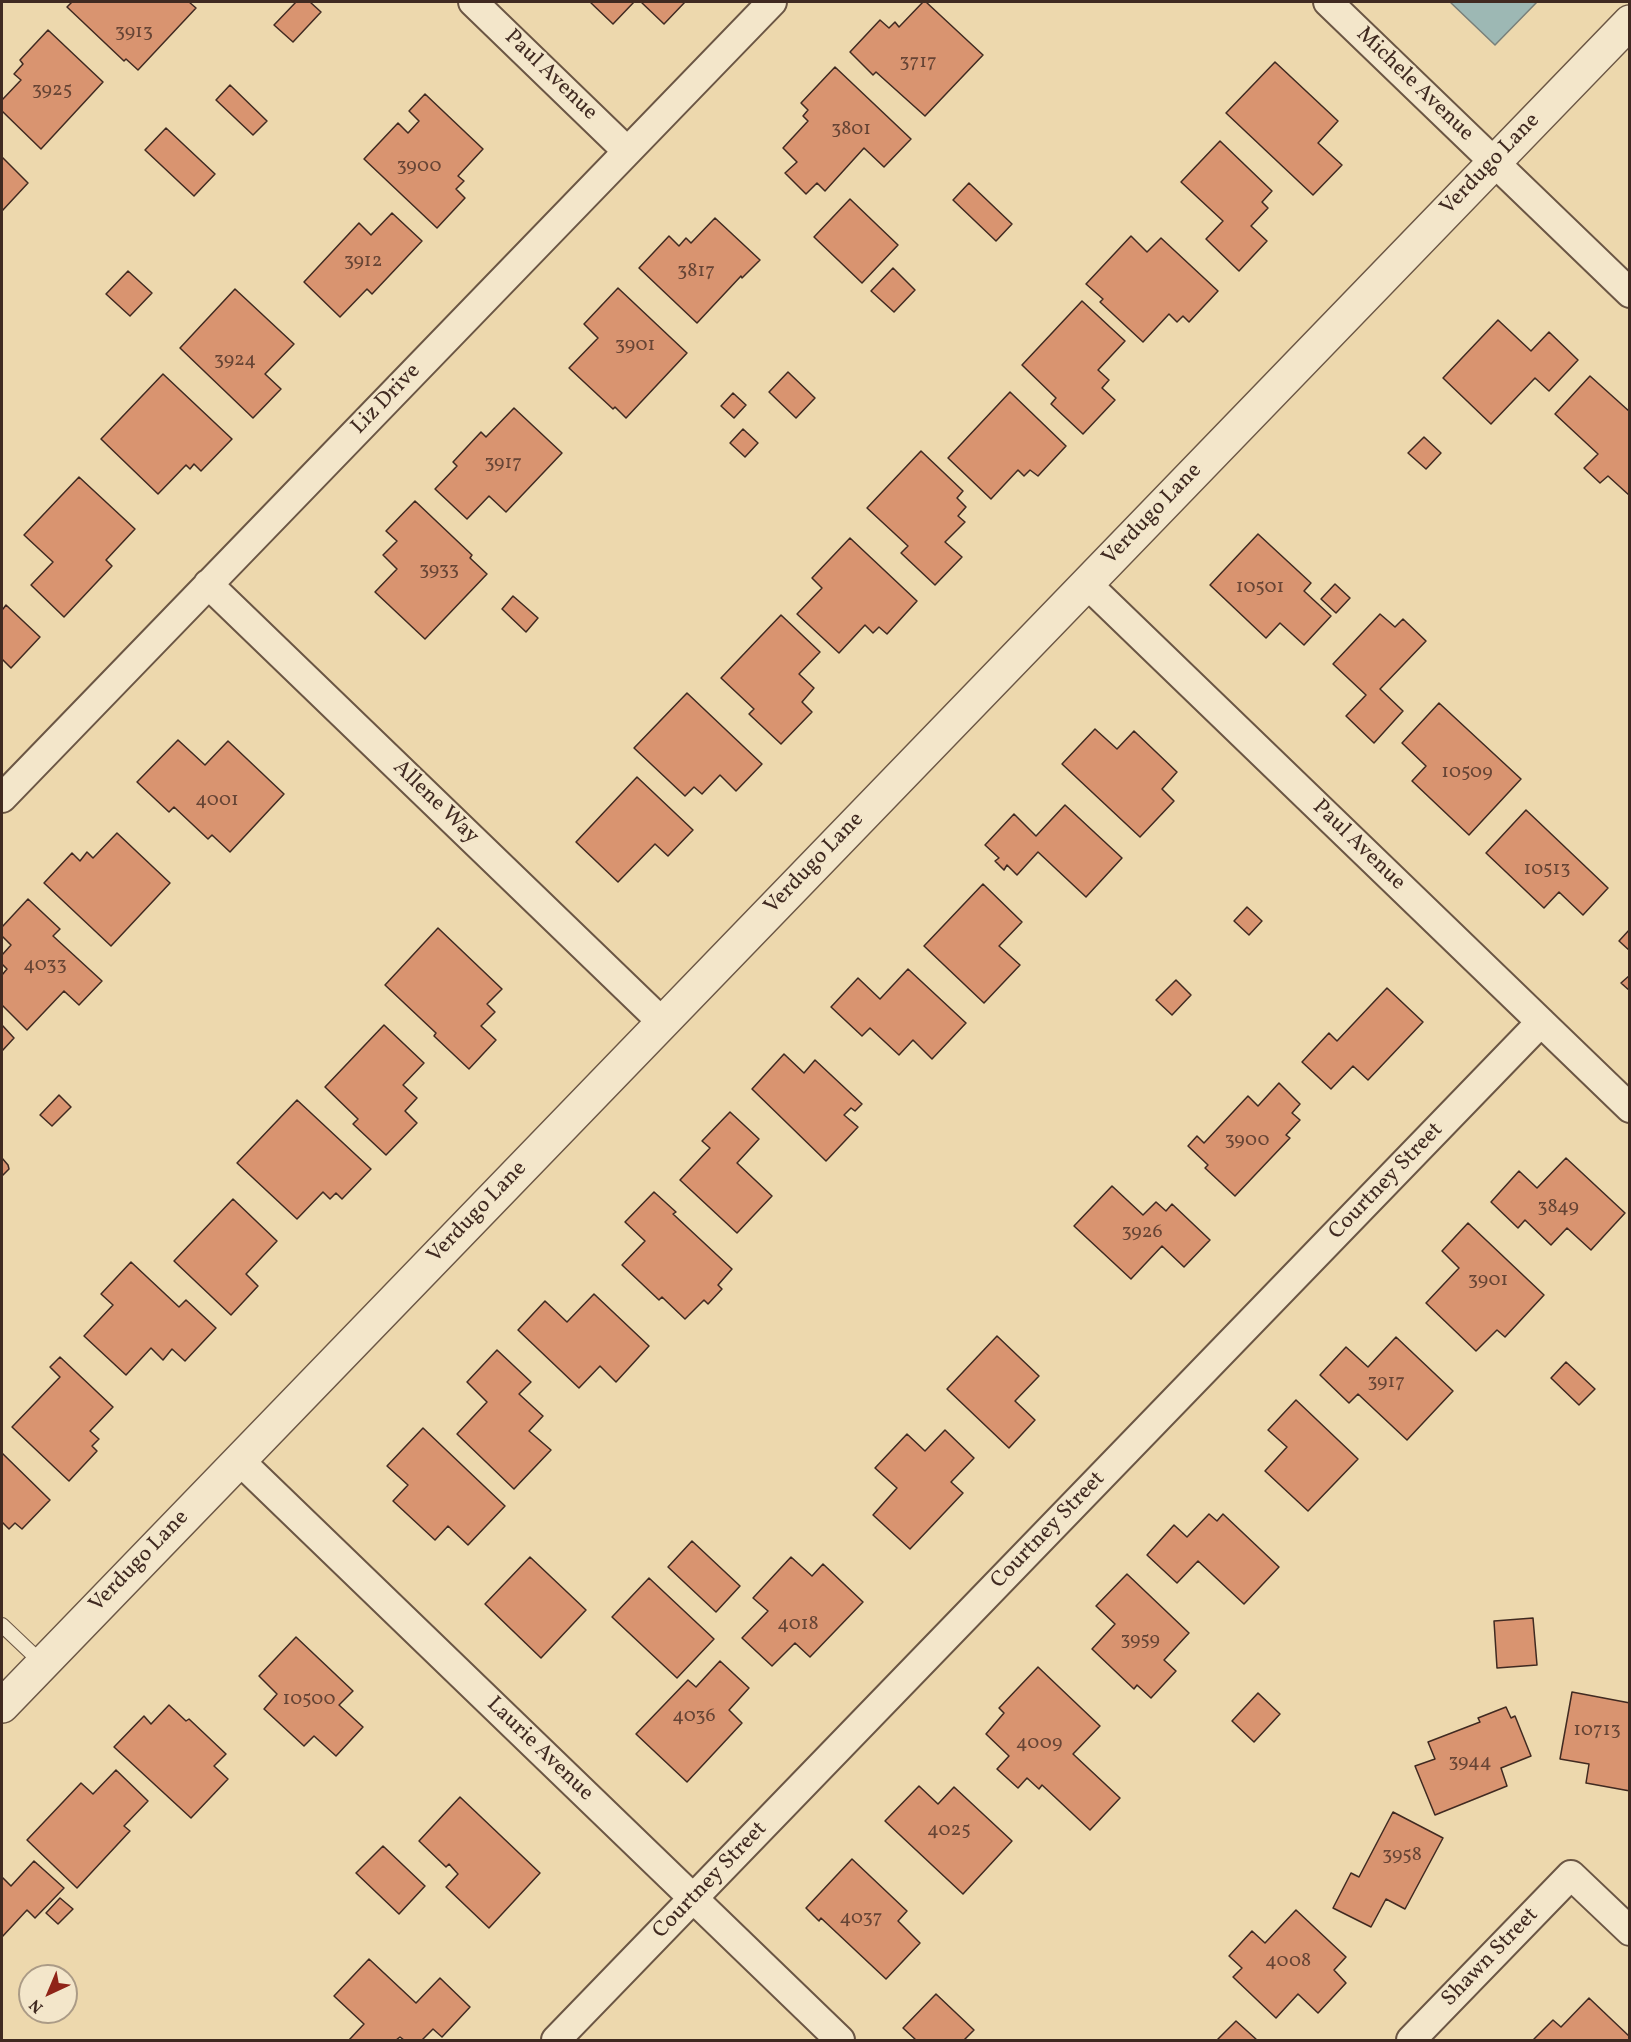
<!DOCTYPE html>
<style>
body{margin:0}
#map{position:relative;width:1631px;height:2042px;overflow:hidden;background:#edd8ad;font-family:Vollkorn,serif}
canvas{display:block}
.frame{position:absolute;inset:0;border:3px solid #402a21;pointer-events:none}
.north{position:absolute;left:18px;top:1964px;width:60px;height:60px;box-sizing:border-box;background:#f3e6ca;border:2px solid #ab9b86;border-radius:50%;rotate:224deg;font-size:16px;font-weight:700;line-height:24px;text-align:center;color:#402a21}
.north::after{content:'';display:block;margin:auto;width:21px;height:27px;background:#8f2418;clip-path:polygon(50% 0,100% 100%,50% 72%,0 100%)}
</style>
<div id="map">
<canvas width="1631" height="2042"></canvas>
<div class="frame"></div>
<div class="north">N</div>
</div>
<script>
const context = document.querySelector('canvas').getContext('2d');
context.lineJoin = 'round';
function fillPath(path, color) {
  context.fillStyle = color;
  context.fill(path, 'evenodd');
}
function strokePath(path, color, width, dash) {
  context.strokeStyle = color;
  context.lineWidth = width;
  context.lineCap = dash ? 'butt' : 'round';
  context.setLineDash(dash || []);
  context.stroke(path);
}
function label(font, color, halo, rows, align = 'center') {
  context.font = font + ' Vollkorn,serif';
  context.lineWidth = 5;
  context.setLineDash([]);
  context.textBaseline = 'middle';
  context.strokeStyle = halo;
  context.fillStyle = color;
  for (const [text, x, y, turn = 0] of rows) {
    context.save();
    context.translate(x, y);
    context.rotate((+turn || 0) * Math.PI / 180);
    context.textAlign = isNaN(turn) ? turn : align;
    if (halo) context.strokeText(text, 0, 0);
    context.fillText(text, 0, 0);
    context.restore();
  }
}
const water = new Path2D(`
 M1450 2H1537L1495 45Z`);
const building = new Path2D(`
 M72 2H189L196 8 138 70 126 59 124 61 67 7Z
 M296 2H310L321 12 293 42 274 25Z
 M590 2H634L613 24Z
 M641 2H685L664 24Z
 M923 2H926L983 55 925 116 876 72 873 75 850 52 880 20 889 28 895 22 899 27Z
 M48 30 103 82 41 149 2 111V100L21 80 14 74 23 64 20 60Z
 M1275 62 1338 121 1318 143 1342 165 1313 195 1226 113Z
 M835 67 911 139 884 167 864 148 825 191 817 183 806 194 785 173 797 162 783 148 808 121 803 116 808 110 801 103Z
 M230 85 267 121 253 135 216 100Z
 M425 94 483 149 458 176 464 181 456 189 465 198 437 228 364 159 398 123 408 133 419 121 409 111Z
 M166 128 215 174 194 196 145 150Z
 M1220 141 1272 191 1262 202 1268 208 1251 226 1267 241 1239 271 1206 239 1223 221 1181 182Z
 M2 157 28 183 2 211Z
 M969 183 1012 224 996 241 953 200Z
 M850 199 898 245 862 283 814 237Z
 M392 213 422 241 372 294 367 289 340 317 304 282 359 223 371 235Z
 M715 218 760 260 742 278 741 276 697 323 639 268 669 236 679 246 686 238 691 243Z
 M1131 236 1147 252 1161 238 1218 291 1189 322 1183 316 1177 322 1169 314 1143 342 1100 302 1103 299 1086 284Z
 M893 268 915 290 894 312 871 291Z
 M128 271 152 293 130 316 106 294Z
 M618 288 687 353 626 418 615 407 613 409 569 368 598 338 584 324Z
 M235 289 294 344 265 374 281 389 253 418 180 348Z
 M1082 301 1125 341 1098 370 1109 380 1102 388 1115 400 1083 434 1051 404 1056 398 1022 365Z
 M1498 320 1531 351 1549 332 1578 360 1549 391 1535 378 1491 424 1443 378Z
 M788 372 815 398 796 418 769 392Z
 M163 374 232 439 201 471 194 464 190 469 186 465 158 494 101 439Z
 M1590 376 1630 412V496L1608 476 1600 483 1584 468 1598 454 1555 414Z
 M1010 392 1066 446 1038 476 1030 470 1024 476 1018 470 991 499 948 458Z
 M733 393 746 405 734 418 721 406Z
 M514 408 562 453 506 512 489 496 467 519 435 489 457 466 453 462 481 432 486 437Z
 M743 429 758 443 745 457 730 443Z
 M1424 437 1441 453 1426 469 1408 453Z
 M921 451 963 491 957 498 966 507 958 516 965 522 945 542 962 557 935 585 901 553 908 546 867 508Z
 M79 477 135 529 106 560 112 566 64 617 31 585 53 562 24 535Z
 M415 501 472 555 470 558 487 574 425 639 375 592 397 569 383 555 397 541 386 531Z
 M1258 534 1311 583 1304 591 1331 616 1304 645 1280 623 1266 638 1210 585Z
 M850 538 917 601 887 634 879 627 873 633 865 625 839 653 797 614 822 588 812 578Z
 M1335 584 1350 598 1336 613 1321 599Z
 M513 596 538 618 526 632 502 609Z
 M6 605 40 637 11 668 2 659V608L3 609Z
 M1380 614 1395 627 1403 619 1426 641 1380 689 1403 711 1374 743 1346 716 1366 695 1333 664Z
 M781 615 820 652 799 674 814 688 802 702 812 712 781 744 749 714 754 709 721 678Z
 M687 693 762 764 736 791 720 775 702 794 694 787 685 796 634 748Z
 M1439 703 1521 779 1469 835 1412 781 1426 766 1402 743Z
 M1095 729 1117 749 1134 731 1177 772 1162 789 1174 801 1140 837 1062 764Z
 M178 740 205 765 228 741 284 794 230 852 212 835 208 839 174 807 169 812 137 782Z
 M637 777 693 830 668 856 655 844 618 882 576 842Z
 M1065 805 1122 858 1086 897 1038 852 1017 875 1007 865 1004 870 995 861 999 858 985 845 1014 814 1036 836Z
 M1526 810 1608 888 1583 915 1559 892 1544 908 1486 853Z
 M117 833 170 883 111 946 44 883 72 853 80 861 87 852 93 858Z
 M983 884 1022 922 999 946 1020 965 984 1003 924 946Z
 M28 899 60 929 53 936 102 981 79 1005 64 991 27 1030 2 1005V975L7 969 2 964V955L11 945 2 936V927Z
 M1247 907 1262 921 1249 935 1234 921Z
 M438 928 502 989 487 1004 495 1012 481 1026 496 1040 469 1069 434 1036 436 1033 385 985Z
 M1630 929V951L1619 941Z
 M908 969 966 1023 932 1059 913 1040 899 1055 870 1028 862 1036 831 1007 858 978 880 999Z
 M1630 975V991L1621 983Z
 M1176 980 1191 995 1172 1015 1156 1000Z
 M1387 988 1423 1022 1368 1080 1353 1066 1331 1089 1302 1062 1329 1033 1337 1041Z
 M2 1025 14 1038 2 1051Z
 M384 1025 424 1063 403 1085 417 1098 405 1111 417 1123 386 1155 353 1124 358 1119 325 1087Z
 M784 1054 804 1073 815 1060 862 1104 855 1111 851 1108 844 1115 858 1127 826 1161 752 1089Z
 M1279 1083 1300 1104 1292 1113 1300 1120 1286 1135 1290 1138 1235 1196 1205 1168 1208 1165 1188 1146 1197 1136 1204 1143 1248 1096 1258 1106Z
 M59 1095 71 1107 52 1126 40 1115Z
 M297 1100 371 1169 342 1199 336 1193 330 1199 323 1192 297 1219 237 1163Z
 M730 1112 759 1139 737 1163 772 1196 737 1233 680 1180 710 1148 702 1141Z
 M2 1158 8 1165 9 1169 2 1176Z
 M1566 1158 1625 1213 1591 1250 1567 1228 1551 1245 1525 1220 1518 1228 1491 1202 1519 1171 1537 1188Z
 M1112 1186 1143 1215 1156 1202 1166 1211 1172 1204 1210 1240 1184 1267 1162 1246 1131 1279 1074 1226Z
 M654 1192 676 1212 673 1214 732 1269 718 1285 722 1289 708 1304 704 1300 685 1319 662 1297 659 1300 622 1265 645 1241 625 1222Z
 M233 1199 277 1241 246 1274 258 1286 231 1315 174 1261Z
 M1468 1223 1544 1295 1505 1337 1497 1330 1476 1351 1426 1303 1459 1268 1442 1251Z
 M131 1262 179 1307 186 1300 216 1328 185 1361 172 1349 163 1360 151 1348 126 1375 84 1336 113 1305 101 1294Z
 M594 1294 649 1346 616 1382 600 1366 579 1388 518 1330 545 1301 567 1322Z
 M997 1336 1039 1376 1015 1401 1035 1420 1009 1448 947 1389Z
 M1396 1337 1453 1391 1407 1440 1358 1394 1349 1403 1320 1375 1346 1347 1368 1367Z
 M497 1350 531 1382 519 1394 543 1416 529 1431 551 1450 514 1489 457 1434 487 1402 467 1382Z
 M60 1357 113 1407 90 1431 99 1439 92 1446 97 1451 69 1481 12 1427 60 1377 50 1367Z
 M1566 1362 1595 1389 1579 1405 1551 1378Z
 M1296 1400 1358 1459 1308 1511 1265 1471 1287 1447 1268 1430Z
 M423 1428 505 1506 468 1545 448 1526 435 1540 393 1501 408 1485 387 1466Z
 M945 1430 974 1458 951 1482 963 1493 910 1549 873 1515 897 1488 875 1468 907 1434 925 1451Z
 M2 1453 50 1500 22 1529 15 1523 9 1529 2 1522Z
 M1209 1514 1217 1521 1223 1514 1279 1567 1244 1604 1198 1561 1177 1583 1147 1555 1174 1525 1187 1537Z
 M692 1541 740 1586 716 1612 668 1567Z
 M530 1557 586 1610 541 1658 485 1604Z
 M791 1557 812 1576 823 1564 863 1602 810 1657 795 1643 772 1666 742 1638 768 1611 753 1598Z
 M1127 1574 1189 1633 1164 1660 1176 1671 1151 1698 1137 1685 1134 1689 1092 1649 1115 1624 1096 1606Z
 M649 1578 714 1639 677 1678 612 1617Z
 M1533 1618 1537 1665 1497 1668 1494 1621Z
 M296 1637 353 1691 339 1705 363 1727 336 1756 314 1736 304 1746 264 1709 277 1694 259 1676Z
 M720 1661 749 1688 729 1710 742 1723 687 1782 636 1734 688 1680 696 1687Z
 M1038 1667 1100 1726 1073 1754 1120 1798 1090 1830 1042 1785 1039 1789 1027 1778 1018 1788 997 1769 1009 1756 986 1734 1004 1713 999 1708Z
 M1572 1692 1630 1703V1791L1586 1783 1589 1764 1560 1759Z
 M1258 1693 1280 1714 1254 1742 1232 1721Z
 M169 1705 186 1721 189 1719 226 1754 214 1766 228 1779 191 1818 114 1747 144 1716 151 1724Z
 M1506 1707 1511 1718 1515 1716 1531 1756 1501 1768 1507 1786 1435 1815 1415 1766 1435 1759 1428 1742 1480 1722 1478 1718Z
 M116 1770 148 1801 124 1826 130 1831 77 1888 27 1840 81 1783 93 1794Z
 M919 1786 938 1804 954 1787 1012 1841 963 1894 885 1821Z
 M460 1797 540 1873 489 1928 446 1887 458 1874 449 1864 446 1867 419 1841Z
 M1393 1812 1443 1838 1405 1909 1386 1899 1371 1927 1333 1908 1351 1873 1359 1877Z
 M383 1846 425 1886 399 1914 356 1873Z
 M852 1859 907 1911 898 1921 920 1943 886 1979 821 1918 819 1921 806 1908Z
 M34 1861 64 1888 35 1918 27 1910 2 1937V1877L11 1886Z
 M60 1898 73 1909 58 1924 46 1913Z
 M1296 1910 1346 1957 1334 1970 1346 1983 1318 2013 1298 1994 1276 2018 1233 1977 1242 1968 1229 1956 1252 1931 1265 1943Z
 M369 1959 416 2003 440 1978 470 2007 442 2037 433 2029 422 2040H404L400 2037 396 2040H349L364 2024 334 1996Z
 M936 1994 974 2030 964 2040H916L903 2028Z
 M1589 1998 1630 2037V2040H1533L1553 2020 1561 2027Z
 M1236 2021 1257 2040H1217Z`);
const service = new Path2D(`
 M2 1625 42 1663`);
const minor = new Path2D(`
 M473 2 627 151
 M1328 2 1630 293
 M208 584 662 1022
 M1087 584 1630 1108
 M2 798 772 2
 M239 1460 840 2040
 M556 2040 1541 1022
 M1411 2040 1571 1875 1630 1931`);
const tertiary = new Path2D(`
 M2 1706 1630 22`);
const numberNames = [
 ["3913",134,33],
 ["3717",918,63],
 ["3925",52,91],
 ["3801",851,130],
 ["3900",419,167],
 ["3912",363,262],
 ["3817",696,272],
 ["3901",635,346],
 ["3924",235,361],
 ["3917",503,464],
 ["3933",439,571],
 ["10501",1260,588],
 ["10509",1467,773],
 ["4001",217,801],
 ["10513",1547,870],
 ["4033",45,966],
 ["3900",1247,1141],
 ["3849",1558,1208],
 ["3926",1142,1233],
 ["3901",1488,1281],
 ["3917",1386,1383],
 ["4018",798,1625],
 ["3959",1140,1641],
 ["10500",309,1700],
 ["4036",694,1717],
 ["10713",1597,1731],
 ["4009",1039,1744],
 ["3944",1470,1763],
 ["4025",949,1831],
 ["3958",1402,1856],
 ["4037",861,1919],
 ["4008",1288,1962]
];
const streetNames = [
 ["Paul Avenue",550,76,44],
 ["Michele Avenue",1414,85,44],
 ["Verdugo Lane",1491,165,-46],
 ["Liz Drive",387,400,-46],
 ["Verdugo Lane",1153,515,-46],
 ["Allene Way",435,803,44],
 ["Paul Avenue",1358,846,44],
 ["Verdugo Lane",815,864,-46],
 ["Courtney Street",1387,1182,-46],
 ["Verdugo Lane",478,1213,-46],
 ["Courtney Street",1049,1531,-46],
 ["Verdugo Lane",140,1562,-46],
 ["Laurie Avenue",539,1750,44],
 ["Courtney Street",711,1881,-46],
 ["Shawn Street",1491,1958,-46]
];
fillPath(water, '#9db8b4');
strokePath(water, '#787f79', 1.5);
fillPath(building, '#d99470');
strokePath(building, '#402a21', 1.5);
strokePath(service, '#6b5644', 16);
strokePath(minor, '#6b5644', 32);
strokePath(tertiary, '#6b5644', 36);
strokePath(service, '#f3e6ca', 14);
strokePath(minor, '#f3e6ca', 28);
strokePath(tertiary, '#f3e6ca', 33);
label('20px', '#664435', null, numberNames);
label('22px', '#402a21', '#f3e6ca', streetNames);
</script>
